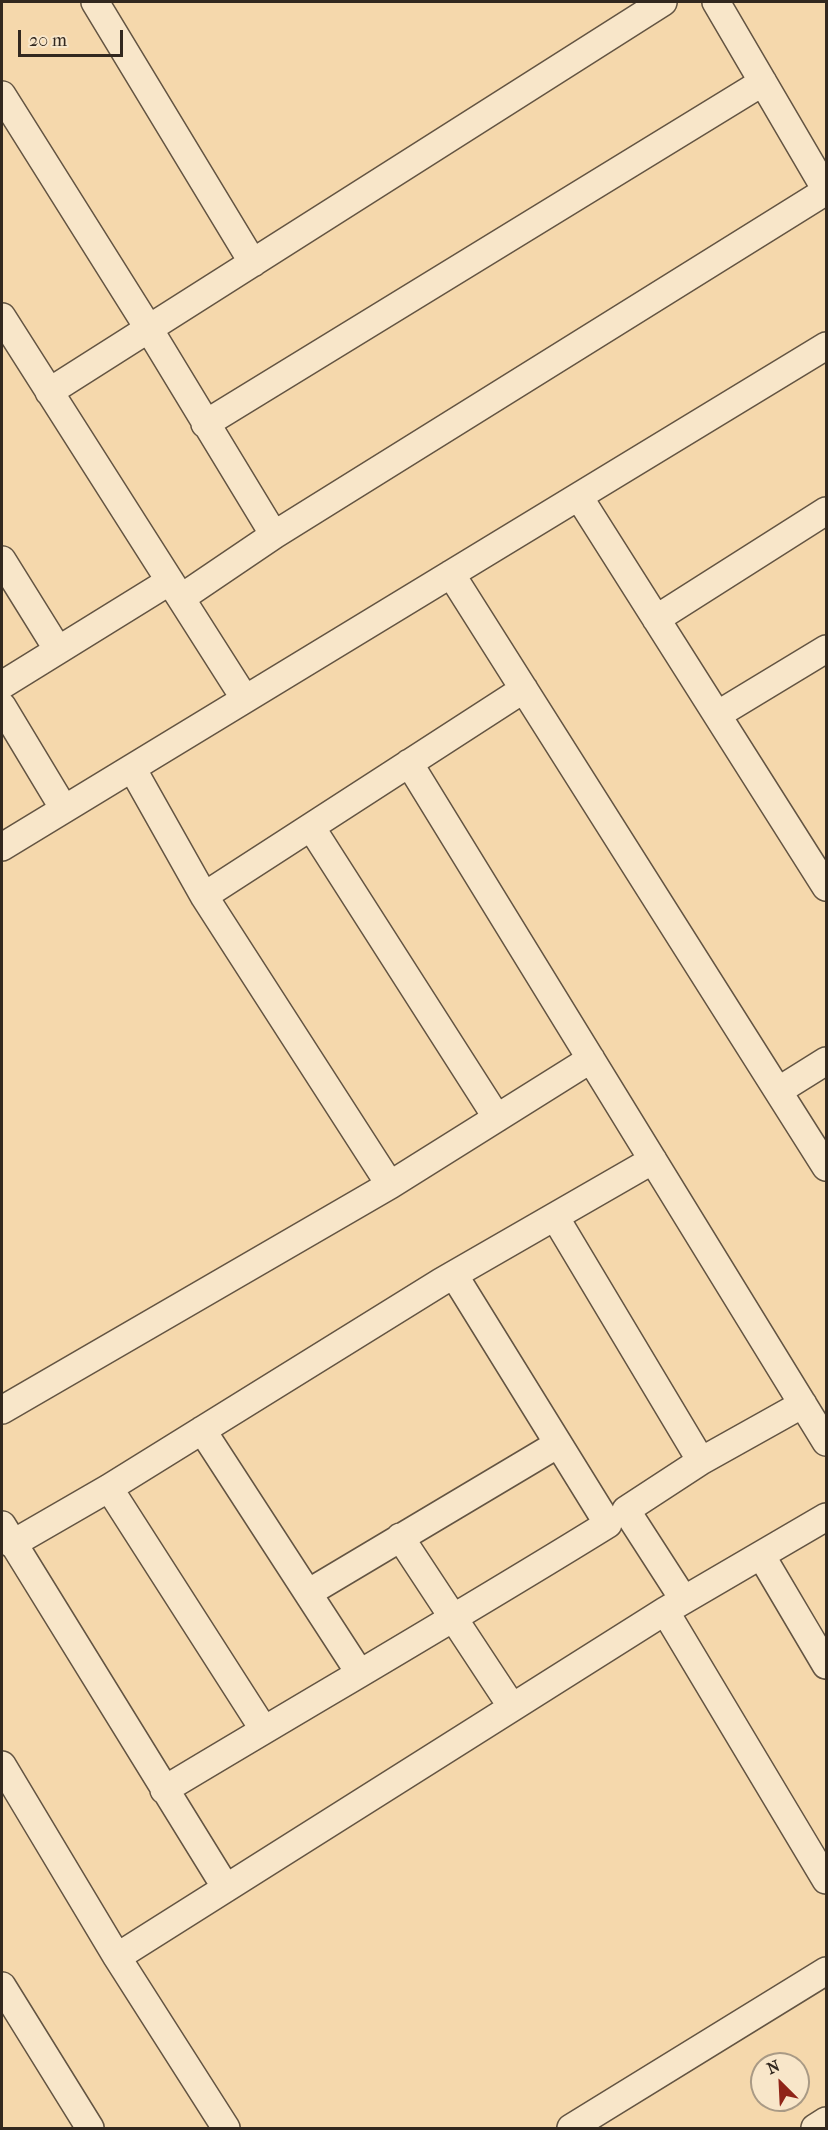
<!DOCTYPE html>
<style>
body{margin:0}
#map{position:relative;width:828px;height:2130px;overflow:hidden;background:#f5d8ac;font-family:"IM FELL French Canon",serif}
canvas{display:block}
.frame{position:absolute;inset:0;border:3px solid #32281f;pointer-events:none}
.north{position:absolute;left:750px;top:2052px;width:60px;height:60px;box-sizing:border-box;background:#f8e6c9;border:2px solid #a99a85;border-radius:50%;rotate:336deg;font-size:16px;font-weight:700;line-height:24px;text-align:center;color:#32281f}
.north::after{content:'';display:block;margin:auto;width:21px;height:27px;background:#8f2418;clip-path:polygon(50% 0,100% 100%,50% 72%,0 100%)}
.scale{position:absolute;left:18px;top:30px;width:105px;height:27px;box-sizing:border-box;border:3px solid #32281f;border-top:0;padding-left:8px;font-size:18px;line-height:21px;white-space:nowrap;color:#32281f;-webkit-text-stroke:4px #f8e6c9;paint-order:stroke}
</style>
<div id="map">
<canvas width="828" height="2130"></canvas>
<div class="frame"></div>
<div class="north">N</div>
<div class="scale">20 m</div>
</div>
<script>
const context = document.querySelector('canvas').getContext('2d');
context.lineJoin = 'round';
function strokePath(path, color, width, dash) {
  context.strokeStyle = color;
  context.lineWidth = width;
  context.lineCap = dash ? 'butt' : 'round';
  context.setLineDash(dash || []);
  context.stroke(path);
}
const minor = new Path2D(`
 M95 2 253 263
 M716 2 826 190
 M2 95 149 329 274 535
 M2 317 245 699
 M49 392 663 2
 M205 424 763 82
 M579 497 826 887
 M2 560 58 650
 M451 574 826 1167
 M181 598 274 535 826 191
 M656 619 826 511
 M2 685 170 581
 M2 706 64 809
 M717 715 826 649
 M409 763 826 1442
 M132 768 204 896 390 1185
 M311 827 497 1118
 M2 847 826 346
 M204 896 524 689
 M778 1091 826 1061
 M555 1217 701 1461
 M2 1410 390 1185 591 1059
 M202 1430 359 1672
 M109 1488 264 1730
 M2 1525 226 1888
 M400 1537 512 1707
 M12 1544 109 1488 441 1282 653 1160
 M761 1555 826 1665
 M308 1593 558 1444
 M684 1600 626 1510 701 1461 803 1404
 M665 1611 826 1880
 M2 1765 117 1957 226 2128
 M164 1790C312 1701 461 1615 608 1524L454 1275
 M117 1957 665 1611 826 1517
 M2 1986 90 2128
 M571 2128 826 1971
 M815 2128 826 2121`);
strokePath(minor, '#635442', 30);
strokePath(minor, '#f8e6c9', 27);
</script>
